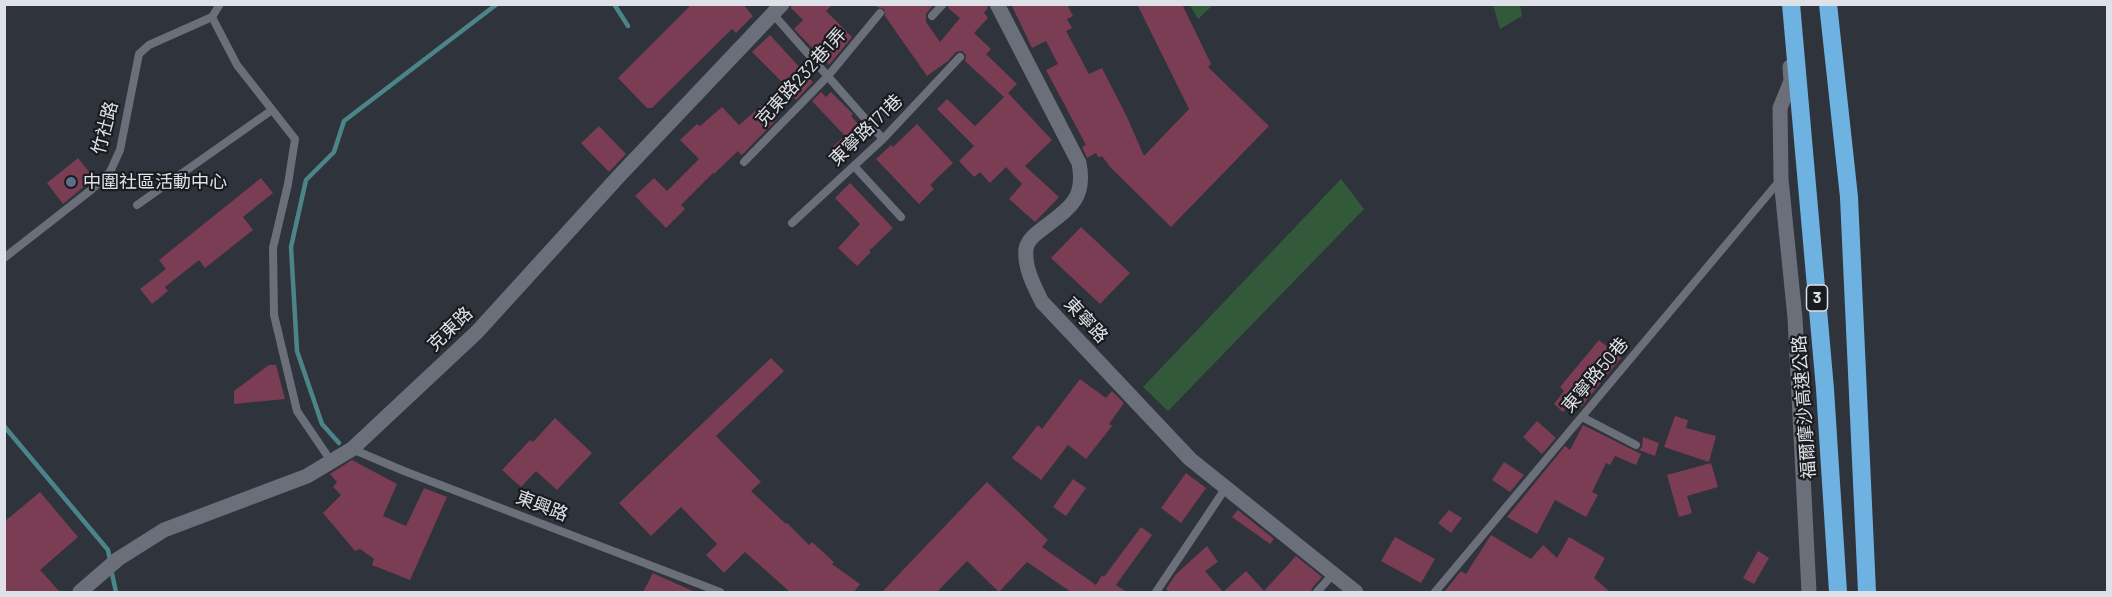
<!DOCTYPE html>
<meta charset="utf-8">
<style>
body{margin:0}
#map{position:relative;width:2112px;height:597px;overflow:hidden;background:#2f333c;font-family:Barlow,sans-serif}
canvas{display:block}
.frame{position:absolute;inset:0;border:6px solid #dee1e7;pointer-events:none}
</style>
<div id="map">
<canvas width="2112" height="597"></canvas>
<div class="frame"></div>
</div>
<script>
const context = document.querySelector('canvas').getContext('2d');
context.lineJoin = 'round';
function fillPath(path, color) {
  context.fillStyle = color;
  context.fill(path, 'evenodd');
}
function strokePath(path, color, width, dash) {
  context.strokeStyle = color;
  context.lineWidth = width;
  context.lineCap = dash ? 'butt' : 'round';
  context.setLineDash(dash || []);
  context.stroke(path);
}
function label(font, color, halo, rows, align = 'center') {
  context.font = font + ' Barlow,"Noto Sans TC",sans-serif';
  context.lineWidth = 4.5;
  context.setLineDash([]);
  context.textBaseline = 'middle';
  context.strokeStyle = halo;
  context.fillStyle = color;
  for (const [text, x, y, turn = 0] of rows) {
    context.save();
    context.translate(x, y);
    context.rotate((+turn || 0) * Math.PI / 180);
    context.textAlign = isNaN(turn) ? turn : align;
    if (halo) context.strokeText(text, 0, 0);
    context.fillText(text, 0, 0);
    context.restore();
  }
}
const green = new Path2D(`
 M1190 5H1213L1198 19Z
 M1493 5H1520L1522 16 1500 29Z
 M1341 179 1364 209 1168 411 1143 387Z`);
const stream = new Path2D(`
 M614 4 628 26
 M4 426 108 550 110 560
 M339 443 322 424 297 351 291 247 306 180 334 152 344 121 497 4
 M111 569 116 592`);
const building = new Path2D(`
 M692 4H743L753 16 736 33 732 29 652 108H647L618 78Z
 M792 4H833L826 11 852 37 829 65 794 29 803 20 791 8Z
 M874 4H934L926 14V22L940 42 960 18 948 8 949 4H987L988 8 984 13 988 18 974 33 991 49 986 54 1017 84 1008 93 1052 140 1025 166 1059 197 1035 222 1009 199 1022 184 1006 167 990 183 980 172 974 177 959 161 974 146 937 109 947 99 975 126 1004 97 965 61 966 55 962 51 956 52 948 61 927 76 885 16 884 9 877 7Z
 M1011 4H1067L1073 16 1067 19 1072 28 1066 31 1089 74 1102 68 1127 117 1144 156 1189 109 1137 4H1182L1211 64 1208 67 1269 126 1171 227 1110 167 1102 156 1099 158 1096 153 1087 158 1082 147 1086 145 1046 70 1058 64 1046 41 1032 48Z
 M770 35 813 82 796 100 784 87 785 85 752 52Z
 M821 92 826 97 831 92 853 114 851 116 868 135 839 159 830 149 845 136 812 101Z
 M762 105 776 120 744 153 741 155 738 151 714 174 713 173 681 205 685 209 666 228 635 196 654 178 667 191 699 159 680 140 697 124 700 126 722 107 739 125Z
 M917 124 953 163 930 185 934 189 919 204 876 159 891 145 893 147Z
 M599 126 626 154 609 172 581 143Z
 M78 158 94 178 63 204 47 183Z
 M261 178 273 193 243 217 253 230 205 268 199 260 165 287 168 291 152 304 140 289 166 269 159 260Z
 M850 183 893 228 869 251 871 252 857 266 838 248 860 224 835 198Z
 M1081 227 1130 273 1100 304 1051 258Z
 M1599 340 1621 358 1582 406 1574 399 1563 412 1554 404 1564 391 1560 387Z
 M771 358 784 371 716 436 761 482 751 491 786 524 787 523 809 545 812 542 834 562 832 564 860 584 854 592H790L745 552 724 573 706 555 717 544 681 507 651 536 619 503Z
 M269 365H276L285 399 234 404V391Z
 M1080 379 1106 398 1112 391 1124 403 1109 424 1112 426 1086 459 1068 445 1041 480 1012 458 1038 425 1042 429Z
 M1675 416 1688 420 1686 428 1716 436 1709 462 1664 447Z
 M555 418 592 453 557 490 536 471 521 487 502 470 530 440 533 442Z
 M1537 421 1556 438 1542 454 1523 437Z
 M1583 425 1641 454 1636 465 1615 456 1610 465 1606 463 1592 492 1598 495 1586 517 1555 500 1537 534 1507 517 1565 446 1570 450Z
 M1643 437 1659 443 1655 456 1639 450 1642 447Z
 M352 460 397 484 383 516 406 526 424 488 447 497 410 580 372 565 374 559 360 549 355 551 323 513 341 495 333 487 337 482 330 474Z
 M1504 462 1524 475 1510 492 1492 480Z
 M1711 463 1718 487 1687 496 1692 513 1679 517 1667 475Z
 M1186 473 1206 488 1181 523 1161 508Z
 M1073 479 1086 488 1066 516 1053 507Z
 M987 482 1048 540 1042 547 1096 585 1102 575 1104 577 1141 527 1152 535 1116 585 1127 592H1071L1027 562 999 592 967 561 937 592H882Z
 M40 492 78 537 40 570 60 592H4V522Z
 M1238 510 1274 539 1270 544 1232 517Z
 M1449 510 1462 518 1451 533 1438 523Z
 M1491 535 1531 559 1543 545 1557 558 1569 537 1605 558 1594 578 1610 592H1444L1461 571 1466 574Z
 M1395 537 1435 559 1421 583 1381 561Z
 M1207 546 1218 562 1205 571 1223 592 1246 571 1264 591 1296 556 1322 577 1312 588 1311 592H1169L1166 589 1176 574Z
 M1758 551 1769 558 1754 584 1743 578Z
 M653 573 659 576 695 592H643Z`);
const lane = new Path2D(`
 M773 14 883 139
 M932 16 943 4
 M212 17 237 65 295 139 288 184 273 248 274 315 297 411 331 461
 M744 162 828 76 880 13
 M854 166 901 217
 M137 205 272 110
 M792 223 883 139 960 57
 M4 258 91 190 110 172 120 150 139 54 149 45 212 17 220 4
 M1582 417 1636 445
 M352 449 404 471 720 592
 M1156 592 1225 489
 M1317 592 1333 574
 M1435 592 1781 179`);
const street = new Path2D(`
 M997 4 1079 163C1087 203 1064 211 1037 233 1032 237 1027 242 1026 249 1024 267 1034 286 1042 302L1190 459 1356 592
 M1790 67 1791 81 1780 108 1781 179 1795 318 1809 592
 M80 592 118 559 164 530 307 476 352 449 477 332 619 176 782 4`);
const highway = new Path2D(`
 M1791 4 1825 389 1838 592
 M1828 4 1849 197 1867 592`);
const markers = [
 [71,182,6,"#5c6f8a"]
];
const shields = [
 [1817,298,21]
];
const shieldNames = [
 ["3",1817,298]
];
const streetNames = [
 ["克東路232巷1弄",801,77,-48],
 ["竹社路",105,128,-75],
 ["東寧路171巷",866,130,-44],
 ["東寧路",1086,320,47],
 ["克東路",450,329,-44],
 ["東寧路50巷",1595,375,-50],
 ["福爾摩沙高速公路",1804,407,-94],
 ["東興路",542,506,21]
];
const poiNames = [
 ["中圍社區活動中心",83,182]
];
fillPath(green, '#325a3a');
strokePath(stream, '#4c8589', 4.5);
fillPath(building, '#7a3d53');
strokePath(lane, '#6a6f79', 8);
strokePath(street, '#6a6f79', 15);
strokePath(highway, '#6db2e1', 18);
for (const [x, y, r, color] of markers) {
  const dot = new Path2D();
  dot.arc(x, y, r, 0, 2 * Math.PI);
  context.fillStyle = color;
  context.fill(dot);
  strokePath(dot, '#191b1f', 2);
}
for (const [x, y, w] of shields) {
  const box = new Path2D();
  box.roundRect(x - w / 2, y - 13, w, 26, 4.5);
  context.fillStyle = '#191b1f';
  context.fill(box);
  strokePath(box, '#dee1e7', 1.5);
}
label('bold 16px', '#dee1e7', null, shieldNames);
label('18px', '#dee1e7', '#191b1f', streetNames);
label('18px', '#dee1e7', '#191b1f', poiNames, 'left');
</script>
